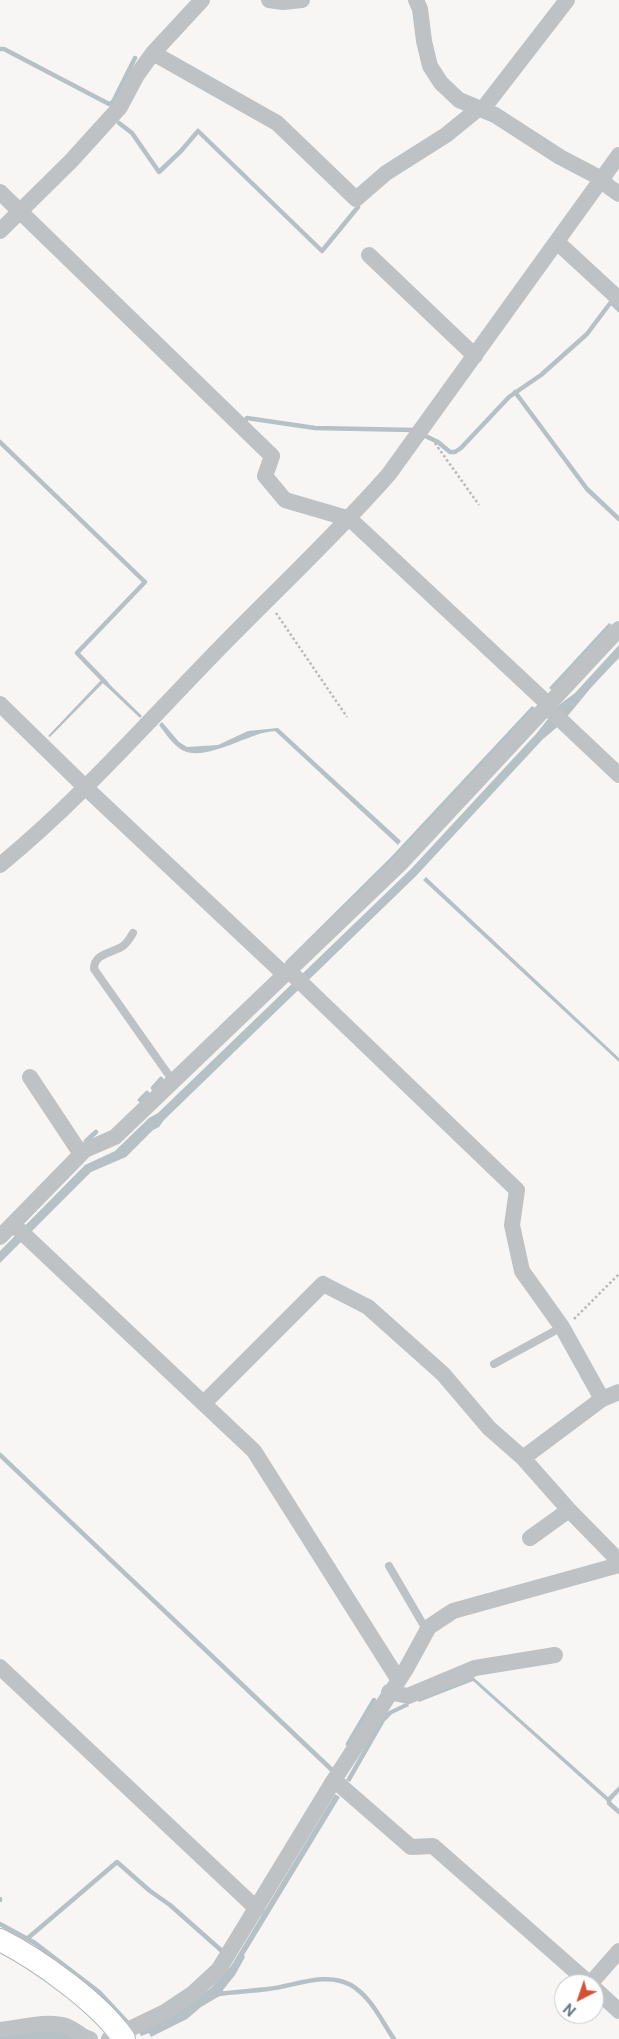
<!DOCTYPE html>
<style>
body{margin:0}
#map{position:relative;width:619px;height:2039px;overflow:hidden;background:#f7f6f4;font-family:"Public Sans",sans-serif}
canvas{display:block}
.north{position:absolute;left:554px;top:1974px;width:50px;height:50px;box-sizing:border-box;background:#fff;border:1px solid #c3c9cd;border-radius:50%;rotate:221deg;font-size:14px;font-weight:700;line-height:20px;text-align:center;color:#687882}
.north::after{content:'';display:block;margin:auto;width:18px;height:22px;background:#d55035;clip-path:polygon(50% 0,100% 100%,50% 72%,0 100%)}
</style>
<div id="map">
<canvas width="619" height="2039"></canvas>
<div class="north">N</div>
</div>
<script>
const context = document.querySelector('canvas').getContext('2d');
context.lineJoin = 'round';
function fillPath(path, color) {
  context.fillStyle = color;
  context.fill(path, 'evenodd');
}
function strokePath(path, color, width, dash) {
  context.strokeStyle = color;
  context.lineWidth = width;
  context.lineCap = dash ? 'butt' : 'round';
  context.setLineDash(dash || []);
  context.stroke(path);
}
const water = new Path2D(`
 M609 623 612 625 552 690 549 688Z
 M619 645V658C609 668 599 679 589 690 574 708 562 725 543 739L416 876 164 1120 159 1127 153 1130 126 1157 91 1172 0 1263V1251L85 1165 115 1151 149 1118 158 1113 411 869 536 734 559 705 575 693Z
 M103 678 142 716 140 718 103 683 50 737 48 736Z
 M532 706 535 708 395 858 287 963 285 962 391 857Z
 M162 722 179 742 187 747 218 745 248 731 278 728 401 841 398 845 275 731C249 732 206 763 182 750 172 744 166 734 159 725Z
 M426 877 619 1058V1062L423 880Z
 M473 1677 608 1797 619 1786V1792L609 1803 473 1681 419 1702 417 1699Z
 M408 1702 409 1706 392 1714 385 1721 350 1782 346 1780 381 1718 387 1712Z
 M335 1794 340 1797 244 1955 245 1957 235 1975 223 1990V1994L201 2007 187 2019 151 2037 149 2033 141 2036 138 2030 183 2008 211 1988 231 1966Z
 M55 2028 79 2039H0V2034Z`);
const stream = new Path2D(`
 M0 49H4L109 104 113 102 135 58
 M119 123 132 133 159 172 181 151 198 131 322 251 358 207
 M515 392 587 489 619 519
 M245 421 247 418 315 428 413 430 438 442 450 452H455L461 448 509 397 541 375 587 334 611 302 619 310
 M0 442 145 582 77 653 106 683
 M153 1088 161 1079
 M140 1100 147 1093
 M86 1141 96 1132
 M0 1455 332 1770
 M348 1744 374 1700
 M609 1800V1803L619 1812
 M0 1899V1900
 M0 1924 35 1943 99 1992 127 2022
 M28 1938 117 1862 150 1891 170 1905 222 1951
 M218 1994C235 1992 251 1991 268 1989 294 1986 326 1971 351 1985 371 1997 381 2020 394 2039`);
const path = new Path2D(`
 M432 439 479 505
 M276 613 347 717
 M574 1319 619 1274`);
const lane = new Path2D(`
 M133 933C130 938 128 942 123 946 113 953 94 953 94 969L173 1081
 M494 1364 562 1327
 M389 1566 427 1631`);
const street = new Path2D(`
 M269 0 283 2 302 0
 M416 0 420 9 424 41 430 66 441 83 459 100 495 115 560 157 602 179 609 187 619 194
 M153 53 277 123 356 199 386 173 446 135 478 109
 M482 110 567 0
 M0 192 272 456 265 476 285 500 350 519 549 705
 M0 231 71 161 120 107 137 75 153 53 202 0
 M557 242 619 299
 M369 255 475 356
 M0 704 85 787 285 975
 M547 707 619 775
 M0 865C77 802 143 727 212 656 271 595 333 538 389 474L619 155
 M289 971 517 1190 512 1225 522 1271 562 1327 602 1399
 M30 1077 81 1154
 M13 1224 254 1451 398 1679
 M0 1237 85 1150 115 1137 400 864 619 629
 M204 1403 323 1284 368 1307 443 1374 489 1428 523 1458 569 1510 619 1561
 M523 1458 602 1399 619 1392
 M530 1538 569 1510
 M0 1667 257 1909
 M389 1692 408 1696 475 1668 555 1655
 M334 1780 411 1847 433 1846 590 1984 619 1951
 M594 1988 619 2011
 M0 2030C20 2028 46 2020 66 2026 75 2029 81 2037 90 2039
 M109 2039 165 2012 192 1994 219 1969 334 1780 406 1669 429 1627 453 1611 619 1565`);
const secondary = new Path2D(`
 M0 1940C38 1959 101 2004 124 2039`);
fillPath(water, '#b5c1c5');
strokePath(stream, '#b5c1c5', 4.5);
strokePath(secondary, '#b0b6ba', 24);
strokePath(path, '#b8bbbd', 2.5, [2.5, 2.5]);
strokePath(lane, '#bec2c5', 8);
strokePath(street, '#bec2c5', 16);
strokePath(secondary, '#fff', 22);
</script>
